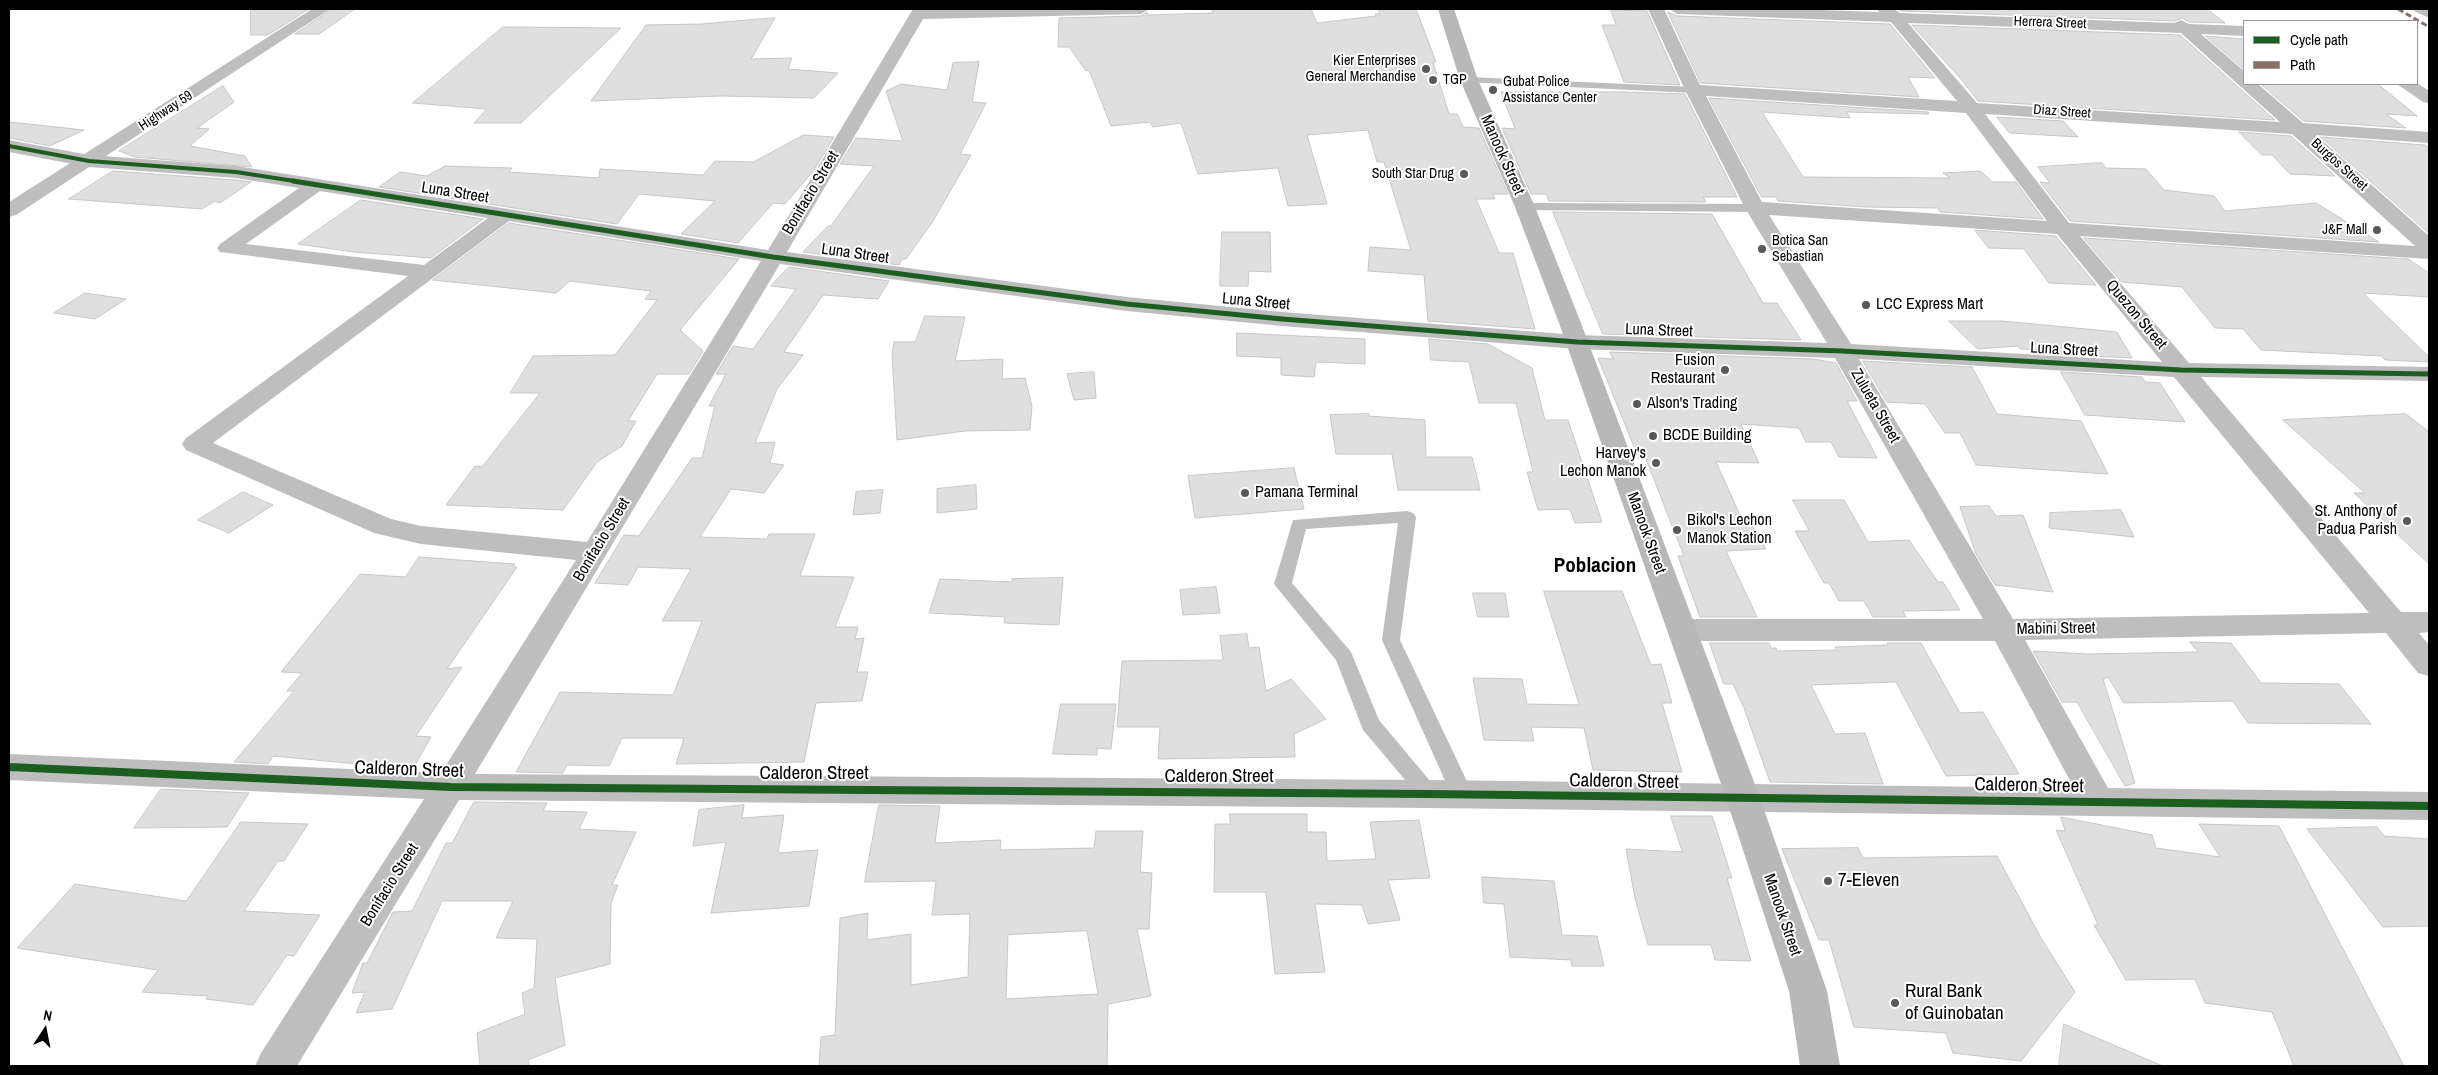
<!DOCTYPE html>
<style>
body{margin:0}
#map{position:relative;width:2438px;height:1075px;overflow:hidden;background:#fff;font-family:"Archivo Narrow",sans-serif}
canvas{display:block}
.frame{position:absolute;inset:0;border:10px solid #000;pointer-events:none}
.legend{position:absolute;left:2243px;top:20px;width:175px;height:65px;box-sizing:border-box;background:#fff;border:1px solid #999;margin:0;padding:6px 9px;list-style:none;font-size:15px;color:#000}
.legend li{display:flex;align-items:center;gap:10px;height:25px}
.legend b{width:25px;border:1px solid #999}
.north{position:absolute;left:20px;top:1005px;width:50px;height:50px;-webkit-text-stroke:4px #fff;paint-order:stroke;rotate:11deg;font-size:14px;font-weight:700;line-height:20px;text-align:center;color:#000}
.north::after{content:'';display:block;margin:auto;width:18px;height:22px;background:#000;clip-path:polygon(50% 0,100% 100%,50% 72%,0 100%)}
</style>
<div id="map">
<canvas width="2438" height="1075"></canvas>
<div class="frame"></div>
<ul class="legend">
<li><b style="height:6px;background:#1b5e20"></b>Cycle path</li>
<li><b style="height:6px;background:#8d6e63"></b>Path</li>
</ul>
<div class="north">N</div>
</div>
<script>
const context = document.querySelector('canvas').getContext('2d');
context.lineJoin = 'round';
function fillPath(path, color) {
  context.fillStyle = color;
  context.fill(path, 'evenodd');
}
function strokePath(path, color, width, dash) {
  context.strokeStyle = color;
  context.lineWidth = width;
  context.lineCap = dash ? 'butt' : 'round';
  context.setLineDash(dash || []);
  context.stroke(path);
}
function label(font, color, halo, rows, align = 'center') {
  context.font = font + ' "Archivo Narrow",sans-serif';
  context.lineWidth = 4;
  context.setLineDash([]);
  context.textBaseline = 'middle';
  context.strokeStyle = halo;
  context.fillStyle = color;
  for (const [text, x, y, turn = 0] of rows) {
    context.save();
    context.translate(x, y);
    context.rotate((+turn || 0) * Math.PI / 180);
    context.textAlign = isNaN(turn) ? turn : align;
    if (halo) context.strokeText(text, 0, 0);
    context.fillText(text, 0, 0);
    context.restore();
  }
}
const building = new Path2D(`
 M251 9H309L268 35H251Z
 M332 9H355L319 34H295Z
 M1254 9H1311L1317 23 1376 16 1375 14H1380L1378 9H1416L1436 62H1433L1449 114H1457L1463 127 1479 128 1508 194H1493L1495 199H1476L1499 253H1513L1535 329 1428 321 1424 275 1368 271 1370 247 1411 250 1384 162H1377L1368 130 1307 135 1327 204 1288 206 1278 168 1198 174 1181 123 1153 127 1150 122 1111 126 1089 70 1086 71 1069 47H1058L1059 18 1141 16 1147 12V15L1213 13 1212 10Z
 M1897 9H2207L2225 23 2189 22 2182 18 2174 21 1901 11Z
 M1611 10 1647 11 1680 85 1624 82 1602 25H1616Z
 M1668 12 1677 16 1890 24 1935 78 1908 77 1919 97 1701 83Z
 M775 18 751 59 792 58 788 69 838 73 814 98 721 96 591 101 646 25 701 24Z
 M1912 25 2180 35 2275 120 1978 101 1961 79Z
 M503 27 621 28 521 123H474L487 109 413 103Z
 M2206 36 2244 39V69Z
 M979 62 972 102 986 103 960 154 971 155 933 221 906 259H902L899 265 803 252 828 226H831L874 166 840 164 856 138 903 141 886 91 901 84 947 90 953 63Z
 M2261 84H2378L2417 116 2386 114 2406 128 2304 121Z
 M223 86 234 102 197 128 209 129 190 146 245 156 252 167 135 157 119 151Z
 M1501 92H1625L1685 94 1737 197H1703L1706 202 1549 201 1546 194H1531L1502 128 1515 129Z
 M1709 98 1928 112 1929 114 1847 112 1850 118 1762 112 1803 177 1950 178 1943 173 1980 171 1993 182H2016L2043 219 1940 212 1938 208 1867 207 1778 201 1776 197H1762Z
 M1997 117 2063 121 2078 137 2010 133Z
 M9 122 84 130 50 146 9 138Z
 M2239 132 2291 136 2335 176 2290 174 2272 155H2262Z
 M804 135 834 137 814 170 785 204 773 203 738 243 681 234 715 201 639 194 617 224 379 187 400 172 427 176 445 166 512 168 509 172 599 178 600 169 703 175 715 161 753 162Z
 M2321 137 2425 145 2429 148V233Z
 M2102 163 2106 168 2146 169 2164 190 2214 196 2225 211 2316 203 2379 242 2070 221 2040 182 2050 183 2038 167Z
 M113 171 236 180 251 182 220 203 215 201 202 209 69 199Z
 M361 200 483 219 431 258 354 252 298 244Z
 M1553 212 1712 214 1763 303H1777L1801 340 1603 334Z
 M509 223 739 259 680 330 703 351 689 374H657L628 421H636L622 446 597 462 563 510 446 505 475 466 482 467 540 393H510L533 356 615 355 657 300 645 299 651 291 570 281 556 293 433 280Z
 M1975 230 2056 236 2096 285 2049 283 2024 249 1989 248Z
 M1222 232H1270L1271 272 1249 271 1248 286H1220Z
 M2084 238 2408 259 2429 273V297L2363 293 2429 357V362L2385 360 2382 356 2261 350 2243 329 2215 328 2182 287 2122 282Z
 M789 267 889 281 878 299 823 295 784 352 803 355 777 389 755 443 775 442 770 463 784 465 764 493 731 489 700 537 767 539 769 534H815L800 576 854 577 835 627H858L855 639 864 638 857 672H868L862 701 816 703 804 762 676 764 684 738H622L609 766 567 765 563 773 516 772 560 692 673 695 702 621H662L691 569 638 567 628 585 595 583 624 535 639 536 692 458H702L715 406H709L726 374H716L733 346 753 349 796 289 771 286Z
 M85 293 126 299 95 319 54 313Z
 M925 316 965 317 955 361 1003 359 1002 379 1025 378 1032 406 1030 430 965 431 897 440 892 355 894 342H915Z
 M1949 321H2003L2117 332 2132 358 2050 354 2048 350 2020 349 2018 346 1978 349Z
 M1237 333 1365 339V364L1316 362 1314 377 1281 375V358L1237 356Z
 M1429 339 1488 344 1532 368 1545 420H1568L1602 522 1575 523 1570 509 1538 510 1527 472H1533L1516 403H1479L1469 362 1431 360Z
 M1610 352 1813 359 1836 363 1857 401H1847L1877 458 1839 457 1831 442H1806L1799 428 1741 424 1759 463 1716 462 1744 524H1751L1766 549 1726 551 1757 617H1700L1678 556H1684L1646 459H1639L1598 358 1613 359Z
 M1863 361 1972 367 1997 414 2081 421 2108 474 1976 465 1960 433H1945L1925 404 1887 402Z
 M1094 372 1096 398 1074 400 1067 374Z
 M2061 372 2142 377 2145 382 2160 383 2185 422 2085 415Z
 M1369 414V416L1425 420 1426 457H1472L1480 490H1398L1392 454H1336L1330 415Z
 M2406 414 2429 432V564L2354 493H2365L2283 420Z
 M1294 468 1304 509 1195 518 1188 476Z
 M976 485 977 509 937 513V489Z
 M883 490 880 513 853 515 856 492Z
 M243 492 273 505 229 533 198 520Z
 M1793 500H1844L1868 542 1909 540 1938 582H1943L1960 610 1903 611 1906 617H1873L1864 601H1839L1829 583H1824L1795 531H1809Z
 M1989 506 1996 516 2023 515 2053 592 1995 585 1976 554 1960 507Z
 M2121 510 2134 537 2049 528 2050 513Z
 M419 557 515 564 513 567H517L447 669 462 667 416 736 431 737 415 765 358 764 273 756 268 764 234 762 294 691H287L302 673 281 672 360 574 405 577Z
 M1063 578 1059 625 1004 623 1005 617 929 613 940 579 1012 582V579Z
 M1216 587 1220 613 1183 615 1180 590Z
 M1544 591H1622L1651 665 1661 664 1672 703H1662L1682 772 1593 770 1584 728 1531 727 1534 741 1484 740 1473 678 1522 679 1527 704 1579 705Z
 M1473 593H1505L1509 617H1478Z
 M1247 634 1249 648 1259 647 1266 691 1291 679 1326 719 1294 734 1295 757 1158 759 1160 727H1117L1122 661 1223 660 1220 636Z
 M2190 642 2231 643 2261 683 2339 684 2371 724 2248 723 2233 701 2124 703 2108 677 2103 679 2135 783 2125 786 2077 702H2062L2033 651 2088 654 2198 652Z
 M1710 643H1769L1771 648H1776L1777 651 1837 650 1835 647 1888 645 1887 643H1921L1960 713 1983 712 2019 774 1946 776 1896 682 1811 685 1835 734 1865 733 1883 784 1770 782 1744 708 1733 684H1724Z
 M1061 704H1116L1111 749 1097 748V755L1053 754Z
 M161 789 249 793 227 827 134 828Z
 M474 802 547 803 543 811 587 812 579 829 636 832 612 885H618L611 903 610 964 555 978 565 1045 528 1060 529 1066H480L477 1033 525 1014 522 993 534 988 537 939 496 938 513 901H442L392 1009 356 1013 365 992 352 993 363 963H367L393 912 412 911 446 843H452Z
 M744 805 742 818 784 815 778 853 818 850 809 906 711 913 726 842 693 846 699 810Z
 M879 805 940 806 935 843 1001 840 1000 850 1094 848 1096 831H1143L1140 872 1152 873 1149 929H1137L1151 996 1108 1004 1107 1066H819L821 1037 835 1035 840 918 868 913 867 940 911 934V985L968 977 970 914 932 915 936 881 865 882ZM1087 931 1098 994 1006 999 1008 935Z
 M1230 814H1307V832H1326L1327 861 1376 859 1370 822 1419 820 1430 878 1388 880 1400 920 1368 924 1362 905 1315 904 1325 972 1275 974 1266 892H1214L1215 824H1230Z
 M1671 816H1712L1732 878H1727L1751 961 1715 960 1711 945H1648L1635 898 1626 849 1682 852Z
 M2061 817 2152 835 2156 848 2220 857 2199 824 2279 826 2404 1066H2294L2272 1012 2205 1003 2195 979 2126 980 2094 925H2098L2056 830 2065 831Z
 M241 822 308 824 284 861H278L244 911 320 915 294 956 287 955 253 1005 206 999 208 996 142 992 158 970 17 948 75 884 186 901Z
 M2377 827 2384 836 2429 839V926L2383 927 2307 829Z
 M1858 848 1863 858 1997 856 2041 938 2075 992 2021 1061 1953 1053 1946 1033 1854 1027 1829 940H1819L1782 849Z
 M1482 877 1554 881 1562 935 1597 936 1604 966H1572L1571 960 1510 957 1504 904 1484 903Z
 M2064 1024 2163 1066H2059Z`);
const service = new Path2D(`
 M1469 77 1694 87 1700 90 1694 93 1465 82V78Z
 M1525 203 1755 204 1761 208 1755 212 1520 210 1519 207 1520 204Z
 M1407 511 1413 513 1416 517 1400 640 1473 794 1469 800 1462 803 1455 800 1451 794 1382 640 1398 523 1306 529 1292 583 1351 652 1379 720 1436 788 1440 794 1436 800 1429 803 1422 800 1363 730 1336 660 1274 584 1293 520Z`);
const minor = new Path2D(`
 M913 9H1149L1141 14 923 19 787 252 1127 297 1282 312 1577 335 1827 343 1745 208 1685 90 1648 9H1664L1700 85 1957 101 1891 22 1677 14 1669 9H1791L1879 12 1877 9H1894L1900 13 2174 23 2181 20 2189 24 2244 26V36L2201 34 2244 71V84H2258L2303 123 2429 132V143L2316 135 2429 236V259L2080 236 2189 363 2429 367V381L2201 377 2401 612H2429V632L2419 633 2429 645V676L2418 673 2386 633 2025 640 2108 788 2429 792V820L1429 808 459 800 297 1066H255L261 1053 424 799 9 780V754L441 773 576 560 421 544 374 533 186 450 182 444 186 438 408 276 220 252 217 248 220 244 299 188 236 178 89 167 9 152V140L89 155 236 166 768 250ZM1908 23 2181 33 2280 122 1977 103ZM1706 96 1966 113 2047 221 1762 202ZM1985 114 2292 134 2415 246 2069 223ZM320 191 488 218 424 265 246 244ZM1769 215 2057 234 2162 362 1851 344ZM509 221 761 261 587 542 421 526 391 519 213 443ZM780 264 1127 311 1282 326 1577 349 1835 358 1983 619H1682L1672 622 1667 630 1672 638 1682 641H1995L2074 788 1429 780 475 774ZM1859 359 2174 377 2369 613 2013 619Z
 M2413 9H2429V18L2416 12Z
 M2417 83 2429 91V103L2423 102 2397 84Z`);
const tertiary = new Path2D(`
 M312 9H330L16 215 9 217V202Z`);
const secondary = new Path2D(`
 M1438 9H1454L1478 80 1535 207 1581 323 1760 798 1827 991 1840 1066H1800L1789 991 1726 798 1559 323 1515 207 1460 80Z`);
const quiet = new Path2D(`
 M2398 9 2429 27`);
const cyclewayFar2 = new Path2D(`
 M9 146 89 161 236 172 301 182`);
const cyclewayFar1 = new Path2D(`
 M293 181 773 257 1127 304 1282 319 1577 342 1843 351 2181 370 2429 374`);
const cycleway = new Path2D(`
 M9 767 451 787 1429 794 2429 806`);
const markers = [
 [1426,69,5,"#595959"],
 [1433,80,5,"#595959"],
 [1493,90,5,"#595959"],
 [1464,174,5,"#595959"],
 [2377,230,5,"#595959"],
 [1762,249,5,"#595959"],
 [1866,305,5,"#595959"],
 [1725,370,5,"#595959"],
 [1637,404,5,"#595959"],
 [1653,436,5,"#595959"],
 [1656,463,5,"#595959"],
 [1245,493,5,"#595959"],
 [2407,521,5,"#595959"],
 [1677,530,5,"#595959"],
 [1828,881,5,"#595959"],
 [1895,1003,5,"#595959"]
];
const farStreetnames = [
 ["Herrera Street",2050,23,2],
 ["Highway 59",166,111,-33],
 ["Diaz Street",2062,112,4],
 ["Burgos Street",2339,165,42]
];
const farPoinames = [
 ["Kier Enterprises",1416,61],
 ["General Merchandise",1416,77],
 ["TGP",1443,80,"left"],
 ["Gubat Police",1503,82,"left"],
 ["Assistance Center",1503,98,"left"],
 ["South Star Drug",1454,174],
 ["J&F Mall",2367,230],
 ["Botica San",1772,241,"left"],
 ["Sebastian",1772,257,"left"]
];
const streetNames = [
 ["Manook Street",1502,155,66],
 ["Luna Street",455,193,9],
 ["Bonifacio Street",811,193,-59],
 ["Luna Street",855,254,8],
 ["Luna Street",1256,302,5],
 ["Quezon Street",2136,315,50],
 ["Luna Street",1659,331,2],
 ["Luna Street",2064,350,3],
 ["Zulueta Street",1875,406,60],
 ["Manook Street",1646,533,70],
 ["Bonifacio Street",602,540,-59],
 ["Mabini Street",2056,629,-1],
 ["Bonifacio Street",390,885,-58],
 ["Manook Street",1782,915,71]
];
const poiNames = [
 ["LCC Express Mart",1876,305],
 ["Fusion",1715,361,"right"],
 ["Restaurant",1715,379,"right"],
 ["Alson's Trading",1647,404],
 ["BCDE Building",1663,436],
 ["Harvey's",1646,454,"right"],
 ["Lechon Manok",1646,472,"right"],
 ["Pamana Terminal",1255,493],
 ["St. Anthony of",2397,512,"right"],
 ["Padua Parish",2397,530,"right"],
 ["Bikol's Lechon",1687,521],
 ["Manok Station",1687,539]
];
const nearStreetnames = [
 ["Calderon Street",409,770,2],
 ["Calderon Street",814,774],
 ["Calderon Street",1219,777],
 ["Calderon Street",1624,782,1],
 ["Calderon Street",2029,786,1]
];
const nearPoinames = [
 ["7-Eleven",1838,881],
 ["Rural Bank",1905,992],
 ["of Guinobatan",1905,1014]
];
const districtNames = [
 ["Poblacion",1595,566]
];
fillPath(building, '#dfdfdf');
strokePath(building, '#c7c7c7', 1);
fillPath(service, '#bebebe');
fillPath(minor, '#bebebe');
fillPath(tertiary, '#bebebe');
fillPath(secondary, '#b8b8b8');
strokePath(quiet, '#8d6e63', 3, [6, 3]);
strokePath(cyclewayFar2, '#1b5e20', 4);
strokePath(cyclewayFar1, '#1b5e20', 5);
strokePath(cycleway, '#1b5e20', 8);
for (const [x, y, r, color] of markers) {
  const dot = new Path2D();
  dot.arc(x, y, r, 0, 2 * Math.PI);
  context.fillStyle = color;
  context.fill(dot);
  strokePath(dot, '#fff', 2);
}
label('14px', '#000', '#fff', farStreetnames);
label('14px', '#000', '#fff', farPoinames, 'right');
label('16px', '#000', '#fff', streetNames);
label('16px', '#000', '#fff', poiNames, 'left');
label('19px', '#000', '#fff', nearStreetnames);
label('19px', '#000', '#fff', nearPoinames, 'left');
label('bold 21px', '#000', '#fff', districtNames);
</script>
